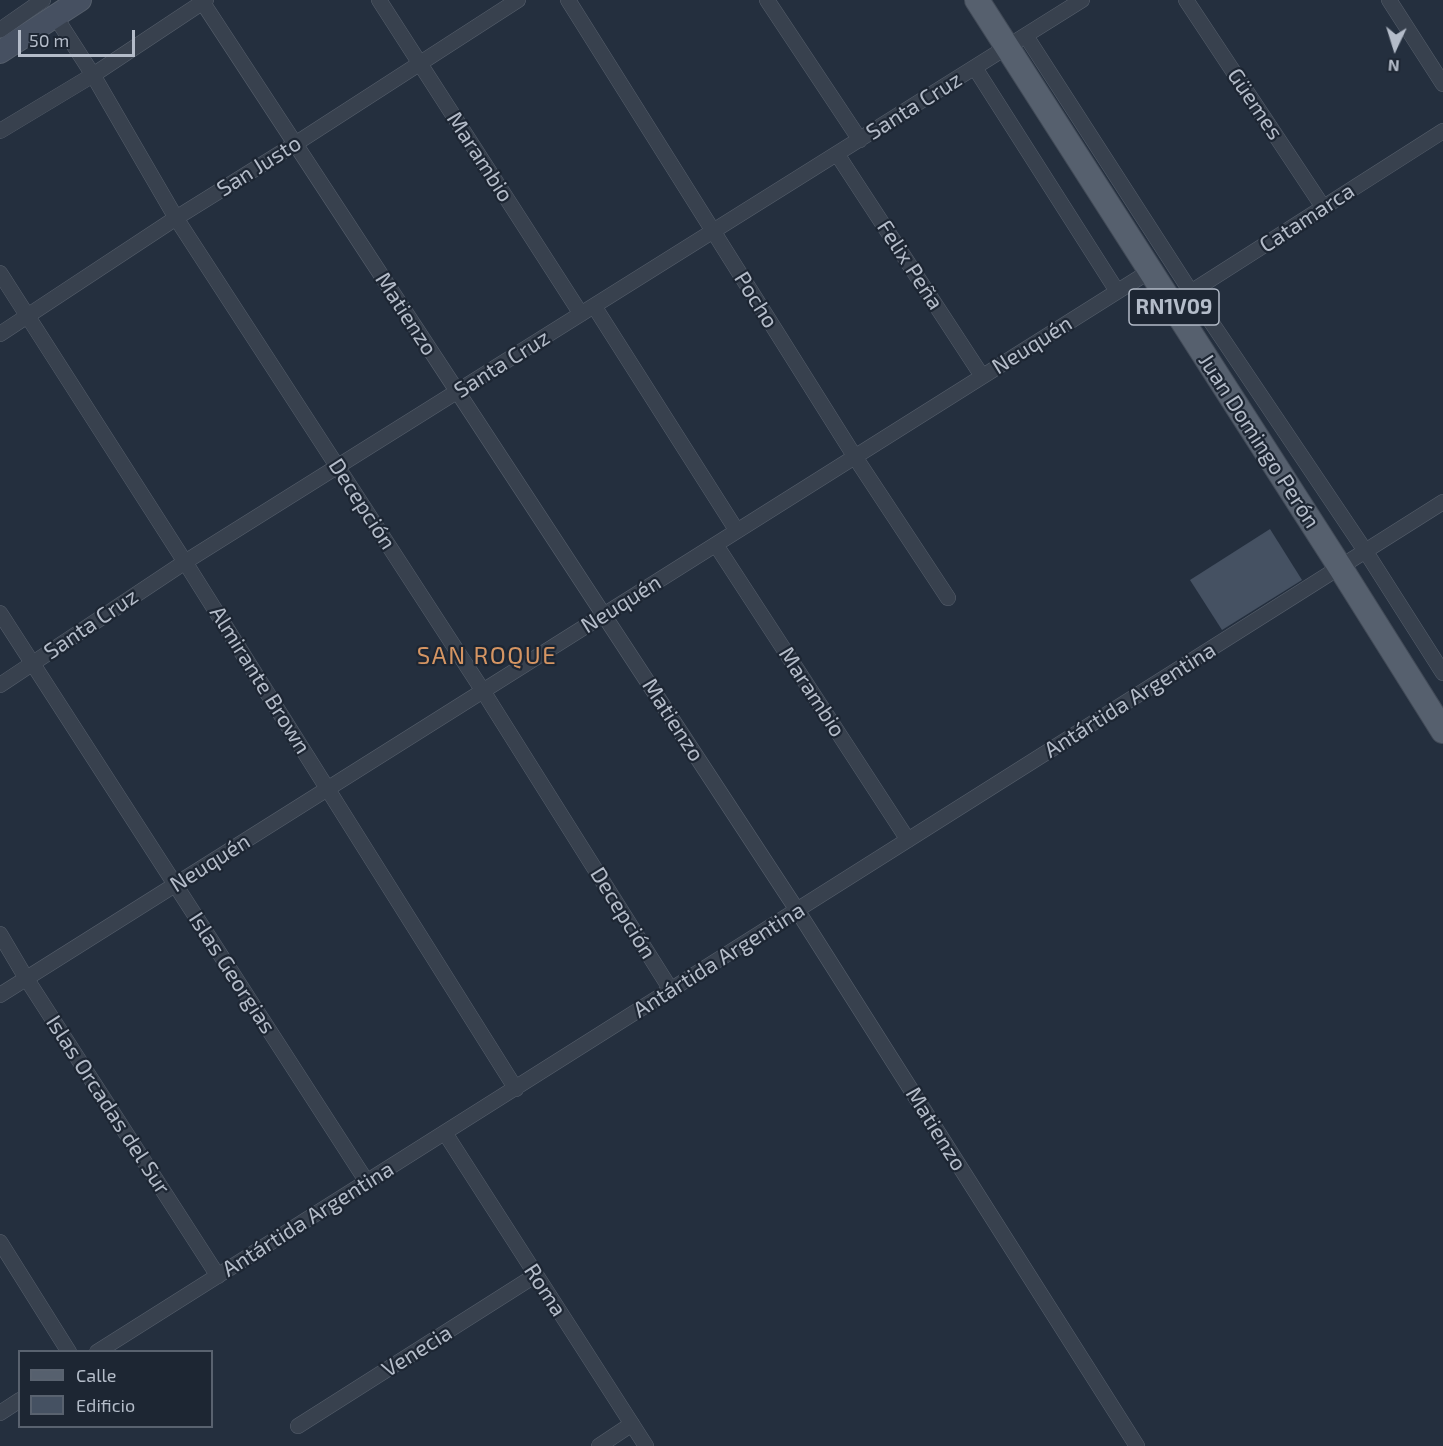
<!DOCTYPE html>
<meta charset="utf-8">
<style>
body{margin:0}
#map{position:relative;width:1443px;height:1446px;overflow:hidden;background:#242f3e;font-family:"Exo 2",sans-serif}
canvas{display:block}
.legend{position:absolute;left:18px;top:1350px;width:195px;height:78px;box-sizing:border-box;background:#1d2633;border:2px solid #59626f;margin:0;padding:8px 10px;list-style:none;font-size:18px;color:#b4bcc9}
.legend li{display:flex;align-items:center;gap:12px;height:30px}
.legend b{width:30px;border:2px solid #59626f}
.north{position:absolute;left:1365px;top:18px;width:60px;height:60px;-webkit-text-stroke:4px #1d2633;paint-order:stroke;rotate:184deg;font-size:16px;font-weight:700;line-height:24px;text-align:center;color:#b4bcc9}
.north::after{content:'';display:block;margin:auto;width:21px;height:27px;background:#b4bcc9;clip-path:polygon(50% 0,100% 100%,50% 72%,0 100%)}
.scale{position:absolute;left:18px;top:30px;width:117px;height:27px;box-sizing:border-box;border:3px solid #b4bcc9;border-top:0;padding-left:8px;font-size:18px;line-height:21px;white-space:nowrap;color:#b4bcc9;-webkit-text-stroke:4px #1d2633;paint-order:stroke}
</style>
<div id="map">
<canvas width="1443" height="1446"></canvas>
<ul class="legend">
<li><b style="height:8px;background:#56606e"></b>Calle</li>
<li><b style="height:16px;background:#455162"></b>Edificio</li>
</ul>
<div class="north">N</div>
<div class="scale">50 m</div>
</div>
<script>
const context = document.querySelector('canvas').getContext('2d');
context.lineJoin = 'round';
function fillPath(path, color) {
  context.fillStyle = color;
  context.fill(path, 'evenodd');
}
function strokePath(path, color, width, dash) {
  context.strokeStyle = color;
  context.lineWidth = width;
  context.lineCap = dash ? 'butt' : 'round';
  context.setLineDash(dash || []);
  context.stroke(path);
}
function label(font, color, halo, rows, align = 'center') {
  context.font = font + ' "Exo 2",sans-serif';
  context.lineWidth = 4.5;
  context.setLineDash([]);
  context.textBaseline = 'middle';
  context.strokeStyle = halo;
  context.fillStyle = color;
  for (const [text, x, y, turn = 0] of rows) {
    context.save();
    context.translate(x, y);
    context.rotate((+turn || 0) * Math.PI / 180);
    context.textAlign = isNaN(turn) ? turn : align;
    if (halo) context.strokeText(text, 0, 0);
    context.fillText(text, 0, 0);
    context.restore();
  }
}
const building = new Path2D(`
 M1270 529 1302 580 1222 630 1190 580Z`);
const minor = new Path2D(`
 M201 0 797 910 1137 1446
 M379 0 581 314
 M568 0 855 457 948 598
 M767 0 860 140
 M1186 0 1323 207
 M1389 0 1443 84
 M55 16 93 75 176 218 483 691 671 990
 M0 30 43 0
 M1026 36 1191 292 1366 552 1443 673
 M975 68 1117 291
 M0 131 93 75 206 0
 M837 154 982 376
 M0 273 185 562 516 1089
 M1172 304 1443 131
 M594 306 737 531
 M0 334 176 218 295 144 518 0
 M716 545 908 840
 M0 613 367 1182
 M0 685 185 562 1082 0
 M0 934 26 978 218 1276
 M0 995 1150 271
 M445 1133 646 1446
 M0 1242 69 1352
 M97 1352 1443 502
 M0 1413 20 1400
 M298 1426 536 1275
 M599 1446 632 1424`);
const secondary = new Path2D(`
 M0 52 80 0`);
const primary = new Path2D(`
 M977 0 1340 567 1443 731`);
const shields = [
 [1174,307,90]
];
const shieldNames = [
 ["RN1V09",1174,307]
];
const streetNames = [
 ["Güemes",1255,104,56],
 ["Santa Cruz",914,106,-32],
 ["Marambio",480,157,57],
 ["San Justo",259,166,-32],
 ["Catamarca",1307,218,-33],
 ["Felix Peña",910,265,57],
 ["Pocho",756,300,58],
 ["Matienzo",406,314,57],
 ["Neuquén",1032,345,-32],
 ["Santa Cruz",502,364,-32],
 ["Juan Domingo Perón",1259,441,57],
 ["Decepción",362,504,57],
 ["Neuquén",621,604,-32],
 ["Santa Cruz",91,624,-34],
 ["Almirante Brown",260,680,58],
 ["Marambio",812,692,57],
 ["Antártida Argentina",1130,700,-32],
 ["Matienzo",673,720,57],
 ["Neuquén",210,863,-32],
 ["Decepción",623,913,58],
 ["Antártida Argentina",719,960,-32],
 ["Islas Georgias",232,973,57],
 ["Islas Orcadas del Sur",108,1105,57],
 ["Matienzo",936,1129,58],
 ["Antártida Argentina",308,1219,-32],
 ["Roma",545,1290,57],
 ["Venecia",417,1351,-32]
];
const neighbourhoodNames = [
 ["SAN ROQUE",487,656]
];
fillPath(building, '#455162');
strokePath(minor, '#565f6c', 16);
strokePath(secondary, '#565f6c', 24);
strokePath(primary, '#414a57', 26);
strokePath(minor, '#38414e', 15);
strokePath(secondary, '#465061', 22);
strokePath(primary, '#56606e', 24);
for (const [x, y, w] of shields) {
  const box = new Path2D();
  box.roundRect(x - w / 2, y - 18, w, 36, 4.5);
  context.fillStyle = '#1d2633';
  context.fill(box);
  strokePath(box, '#b4bcc9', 1.5);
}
label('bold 21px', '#b4bcc9', null, shieldNames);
label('22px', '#b4bcc9', '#1d2633', streetNames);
context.letterSpacing = '1.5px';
label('24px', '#d59563', '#1d2633', neighbourhoodNames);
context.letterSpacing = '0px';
</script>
